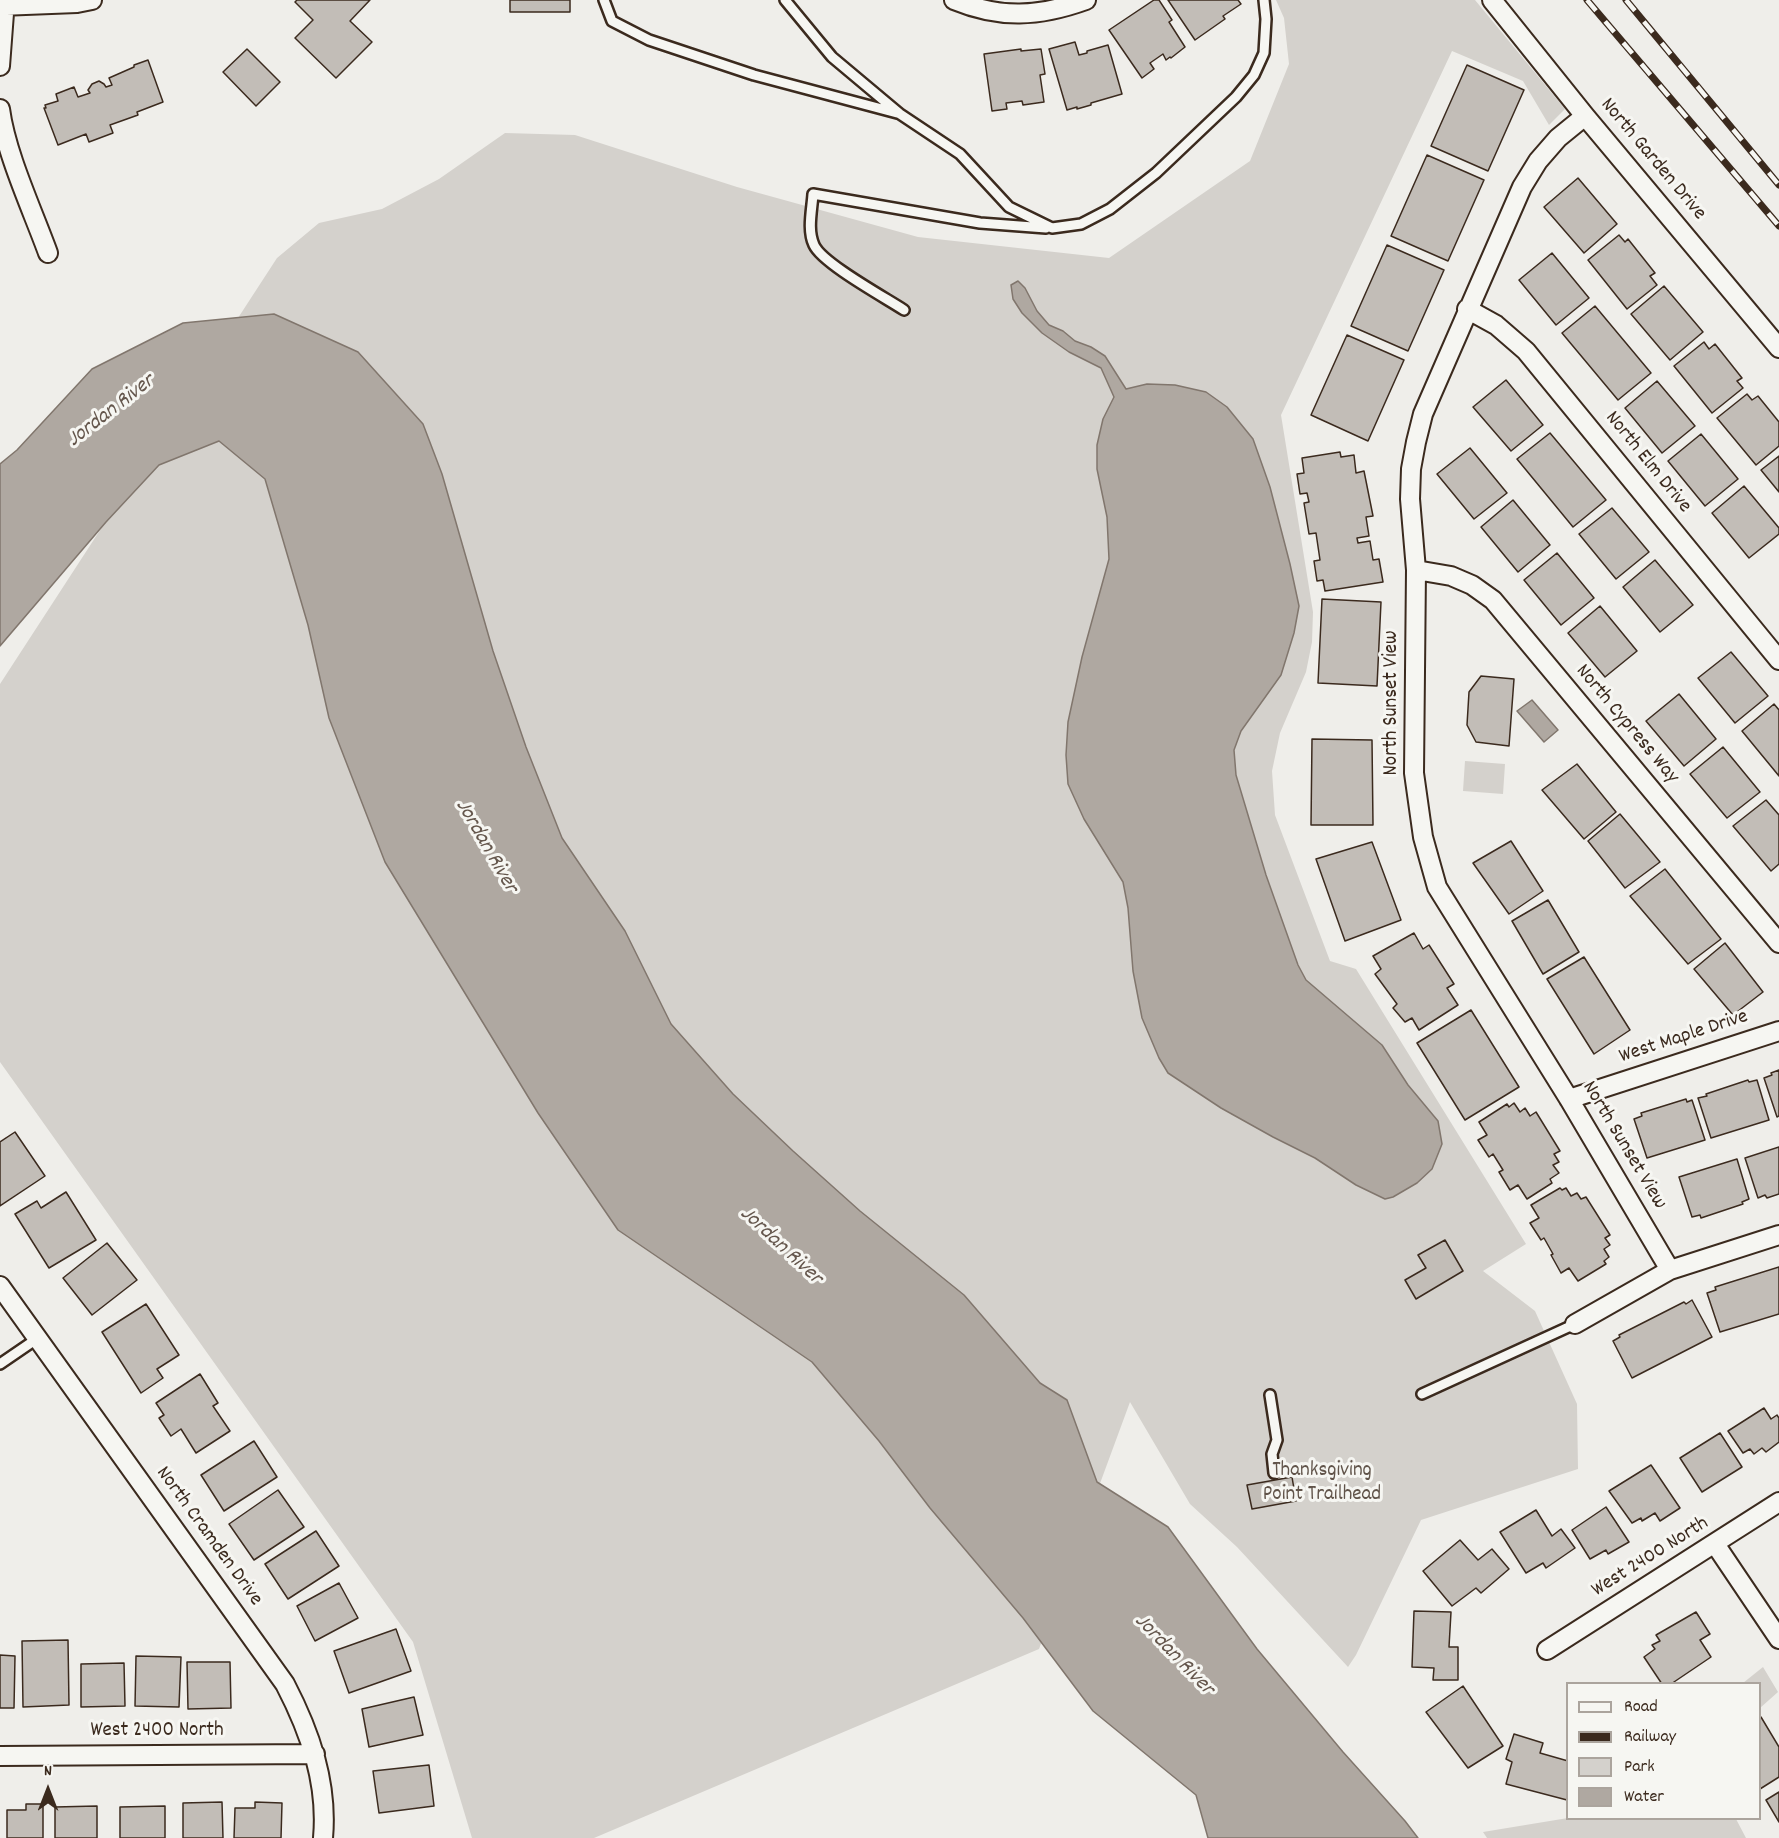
<!DOCTYPE html>
<style>
body{margin:0}
#map{position:relative;width:1779px;height:1838px;overflow:hidden;background:#efeeea;font-family:Dekko,sans-serif}
canvas{display:block}
.legend{position:absolute;left:1566px;top:1682px;width:195px;height:138px;box-sizing:border-box;background:#f6f6f2;border:2px solid #aba49d;margin:0;padding:8px 10px;list-style:none;font-size:18px;color:#3b2a1e}
.legend li{display:flex;align-items:center;gap:12px;height:30px}
.legend b{width:30px;border:2px solid #aba49d}
.north{position:absolute;left:18px;top:1760px;width:60px;height:60px;-webkit-text-stroke:4px #f6f6f2;paint-order:stroke;rotate:0deg;font-size:16px;font-weight:700;line-height:24px;text-align:center;color:#3b2a1e}
.north::after{content:'';display:block;margin:auto;width:21px;height:27px;background:#3b2a1e;clip-path:polygon(50% 0,100% 100%,50% 72%,0 100%)}
</style>
<div id="map">
<canvas width="1779" height="1838"></canvas>
<ul class="legend">
<li><b style="height:8px;background:#f6f6f2"></b>Road</li>
<li><b style="height:8px;background:#3b2a1e"></b>Railway</li>
<li><b style="height:16px;background:#d4d1cc"></b>Park</li>
<li><b style="height:16px;background:#afa8a1"></b>Water</li>
</ul>
<div class="north">N</div>
</div>
<script>
const context = document.querySelector('canvas').getContext('2d');
context.lineJoin = 'round';
function fillPath(path, color) {
  context.fillStyle = color;
  context.fill(path, 'evenodd');
}
function strokePath(path, color, width, dash) {
  context.strokeStyle = color;
  context.lineWidth = width;
  context.lineCap = dash ? 'butt' : 'round';
  context.setLineDash(dash || []);
  context.stroke(path);
}
function label(font, color, halo, rows, align = 'center') {
  context.font = font + ' Dekko,sans-serif';
  context.lineWidth = 6;
  context.setLineDash([]);
  context.textBaseline = 'middle';
  context.strokeStyle = halo;
  context.fillStyle = color;
  for (const [text, x, y, turn = 0] of rows) {
    context.save();
    context.translate(x, y);
    context.rotate((+turn || 0) * Math.PI / 180);
    context.textAlign = isNaN(turn) ? turn : align;
    if (halo) context.strokeText(text, 0, 0);
    context.fillText(text, 0, 0);
    context.restore();
  }
}
const green = new Path2D(`
 M1276 0H1475L1565 109 1549 125 1523 81 1452 51 1281 415 1313 612 1312 642 1306 672 1280 733 1272 771 1275 815 1330 961 1356 969 1526 1244 1483 1271 1535 1311 1577 1404 1578 1469 1421 1520 1356 1655 1348 1667 1237 1547 1190 1504 1130 1402 1039 1649 594 1838H472L413 1642 0 1062V684L277 258 319 223 382 209 439 179 505 133 575 135 737 187 918 237 1109 258 1250 161 1289 64 1284 18Z
 M1465 761 1505 764 1503 794 1463 791Z
 M1763 1667 1778 1692 1760 1708V1684L1743 1683Z
 M1568 1818 1736 1819 1746 1838H1487L1483 1832Z`);
const water = new Path2D(`
 M1018 281 1025 288 1037 311 1049 325 1063 331 1075 341 1091 347 1105 356 1126 389 1147 384 1175 385 1206 392 1227 407 1253 439 1270 487 1290 564 1299 606 1294 633 1281 675 1241 731 1234 750 1236 775 1266 875 1298 965 1306 980 1382 1045 1408 1085 1438 1121 1442 1144 1432 1169 1417 1183 1393 1197 1385 1199 1356 1185 1315 1158 1273 1137 1221 1108 1168 1073 1159 1058 1142 1018 1133 971 1128 908 1123 882 1084 819 1068 784 1066 755 1068 722 1082 657 1109 559 1107 517 1097 469V445L1103 419 1114 397 1101 368 1069 352 1042 333 1022 313 1013 299 1011 285Z
 M274 314 358 352 423 424 442 474 493 651 526 747 562 838 625 931 671 1024 733 1094 793 1151 860 1211 964 1295 1040 1383 1067 1400 1097 1482 1168 1527 1257 1649 1343 1752 1405 1821 1418 1838H1208L1196 1795 1093 1711 1023 1618 930 1508 879 1441 812 1362 618 1230 538 1113 385 862 329 718 308 625 265 479 219 441 159 465 106 522 0 646V464L17 450 92 369 183 323Z
 M1532 700 1558 730 1544 742 1517 711Z`);
const building = new Path2D(`
 M297 0H370L350 21 372 42 336 78 295 38 313 20 295 2Z
 M510 0H570V12H510Z
 M1154 0H1159L1172 20 1169 22 1185 47 1171 58 1170 57 1166 60 1163 54 1150 63 1154 69 1142 78 1109 30Z
 M1168 0H1238L1241 4 1223 16 1225 19 1195 40Z
 M1075 42 1079 55 1087 53V51L1108 45 1122 94 1091 103V105L1077 109V107L1067 110 1049 49Z
 M247 49 280 82 256 106 223 72Z
 M1021 49V51L1041 49 1045 74 1040 75 1044 102 1023 105 1022 101 1006 103 1007 109 992 111 984 54Z
 M148 60 163 102 137 112 138 115 110 125 113 133 89 142 86 134 58 145 44 108H46L45 105 58 101 56 94 74 87 78 97 90 93 88 90 92 84 99 81 104 84 106 87 112 85 109 78 134 67V65Z
 M1467 65 1524 90 1488 171 1431 146Z
 M1427 155 1484 180 1448 261 1391 236Z
 M1578 178 1617 224 1584 253 1544 207Z
 M1619 235 1625 242 1628 239 1655 273 1650 276 1657 285 1627 309 1588 260Z
 M1387 245 1444 270 1408 351 1351 326Z
 M1552 253 1589 298 1556 325 1519 280Z
 M1664 286 1703 332 1670 360 1631 314Z
 M1595 306 1651 373 1618 400 1562 333Z
 M1347 335 1404 360 1368 441 1311 415Z
 M1704 342 1709 349 1715 344 1742 378 1737 381 1743 388 1712 413 1674 366Z
 M1506 380 1543 425 1511 451 1473 407Z
 M1657 381 1695 426 1662 453 1625 408Z
 M1747 394 1752 400 1758 396 1779 422V446L1756 465 1717 418Z
 M1550 433 1606 500 1573 527 1517 459Z
 M1701 434 1738 479 1705 506 1668 461Z
 M1470 448 1507 493 1474 519 1437 474Z
 M1340 452 1341 457 1354 455 1356 473 1364 471 1373 516 1366 517 1369 536 1357 538 1358 543 1370 541 1373 560 1379 559 1383 582 1325 591 1323 580 1317 581 1314 561 1320 560 1316 533 1309 534 1304 503 1309 502 1307 493 1300 494 1297 474 1304 473 1302 458Z
 M1779 456V492L1761 470Z
 M1744 486 1779 528V534L1749 558 1712 513Z
 M1513 500 1550 545 1518 572 1481 527Z
 M1612 508 1649 552 1616 579 1579 534Z
 M1557 553 1594 598 1561 625 1524 580Z
 M1655 560 1693 605 1660 632 1623 587Z
 M1322 599 1381 602 1377 686 1318 683Z
 M1600 606 1637 651 1605 677 1568 633Z
 M1731 652 1768 696 1735 723 1698 678Z
 M1481 676 1514 679 1509 746 1476 742 1467 725 1469 692Z
 M1679 694 1716 739 1684 766 1646 721Z
 M1774 704 1779 710V776L1742 731Z
 M1312 739 1372 740 1373 825H1311Z
 M1723 747 1760 792 1727 818 1690 774Z
 M1577 764 1616 812 1584 839 1542 790Z
 M1766 800 1779 815V864L1771 871 1733 826Z
 M1620 814 1660 862 1625 888 1588 841Z
 M1511 841 1543 891 1509 914 1473 863Z
 M1372 842 1401 920 1345 941 1316 859Z
 M1665 869 1721 939 1688 964 1630 896Z
 M1548 900 1579 952 1543 974 1512 921Z
 M1414 933 1423 949 1429 945 1454 984 1447 988 1458 1005 1419 1030 1412 1018 1405 1022 1393 1008 1397 1004 1375 974 1381 969 1373 956Z
 M1725 943 1763 992 1733 1015 1694 969Z
 M1584 957 1630 1030 1594 1054 1547 979Z
 M1471 1010 1519 1087 1465 1120 1417 1043Z
 M1779 1070V1116L1777 1117 1764 1078 1772 1075 1771 1073Z
 M1748 1080 1749 1082 1757 1080 1769 1120 1711 1138 1698 1098 1707 1096 1706 1094Z
 M1686 1099 1687 1102 1692 1100 1705 1140 1647 1158 1634 1119 1642 1116 1641 1113Z
 M1514 1103 1520 1112 1525 1108 1530 1116 1536 1112 1560 1151 1554 1154 1559 1162 1553 1165 1559 1173 1550 1179 1552 1183 1527 1199 1518 1185 1510 1190 1499 1172 1503 1170 1493 1154 1489 1157 1478 1140 1487 1135 1479 1122 1507 1104 1509 1107Z
 M15 1132 45 1176 0 1206V1142Z
 M1779 1147V1194L1767 1198 1765 1195 1758 1198 1745 1158Z
 M1737 1159 1749 1199 1742 1202 1743 1204 1701 1218 1700 1215 1692 1217 1679 1177Z
 M1560 1188 1562 1190 1566 1188 1571 1196 1577 1193 1581 1199 1586 1197 1610 1235 1605 1238 1610 1245 1604 1249 1609 1257 1604 1261 1606 1264 1578 1281 1569 1268 1561 1273 1551 1255 1553 1254 1544 1238 1541 1240 1530 1223 1539 1218 1531 1205Z
 M66 1192 96 1240 49 1268 15 1214 37 1201 41 1208Z
 M1445 1240 1463 1271 1416 1299 1405 1280 1426 1268 1418 1255Z
 M107 1243 137 1280 92 1315 63 1278Z
 M1779 1267V1314L1720 1332 1707 1293 1716 1290 1715 1287Z
 M1692 1300 1712 1337 1632 1378 1613 1341 1620 1337 1619 1335 1684 1302 1686 1304Z
 M146 1304 179 1355 157 1369 163 1378 141 1393 102 1332Z
 M200 1374 218 1403 213 1406 230 1431 196 1453 181 1429 171 1436 159 1418 164 1415 156 1403Z
 M1764 1408 1771 1419 1777 1415 1779 1418V1442L1766 1452 1762 1448 1754 1454 1750 1449 1743 1453 1728 1431Z
 M1720 1433 1742 1467 1702 1492 1680 1458Z
 M254 1441 277 1477 224 1511 201 1475Z
 M1651 1465 1680 1508 1660 1521 1655 1513 1642 1521 1641 1518 1632 1523 1609 1491Z
 M1292 1477 1296 1501 1252 1509 1247 1485Z
 M278 1490 304 1527 254 1560 229 1524Z
 M1606 1507 1629 1542 1608 1554 1606 1550 1590 1559 1572 1530Z
 M1536 1510 1552 1536 1561 1529 1575 1548 1546 1568 1543 1563 1526 1573 1500 1532Z
 M316 1531 339 1566 288 1599 265 1564Z
 M1460 1540 1478 1560 1492 1549 1509 1569 1481 1593 1476 1588 1452 1606 1423 1571Z
 M339 1583 358 1618 315 1641 297 1606Z
 M1414 1611 1451 1612 1449 1647H1458V1680H1433L1434 1668 1412 1667Z
 M1696 1612 1710 1634 1700 1640 1711 1657 1671 1684H1662L1644 1657 1655 1649 1652 1645 1660 1641 1656 1635Z
 M396 1629 411 1671 349 1693 334 1651Z
 M68 1640 69 1705 23 1707 22 1641Z
 M0 1655 15 1656 14 1708H0Z
 M136 1656 181 1657 179 1707 135 1706Z
 M187 1662H230L231 1708 188 1709Z
 M124 1663 125 1706 81 1707V1664Z
 M1463 1686 1503 1746 1468 1768 1426 1712Z
 M414 1697 423 1735 369 1747 362 1709Z
 M1761 1717 1779 1747V1777L1760 1789V1718Z
 M1514 1734 1543 1743 1540 1753 1568 1761 1567 1800 1506 1784 1512 1762 1506 1759Z
 M429 1765 434 1806 379 1813 373 1771Z
 M1779 1792V1822L1766 1800Z
 M222 1802 223 1838H183V1803Z
 M255 1802 282 1803 281 1838H234L235 1808H255Z
 M26 1804H43V1838H7V1810H26Z
 M97 1806V1838H55V1807Z
 M165 1806V1838H120V1807Z`);
const service = new Path2D(`
 M604 0 612 21 649 40 754 75 897 113
 M785 0 832 57 900 114 960 154 1009 207 1052 228 1081 224 1110 209 1156 173 1236 97 1254 75 1264 53 1266 19 1264 0
 M904 310C884 297 822 263 814 245 807 230 812 210 813 194L980 223 1046 228
 M0 1364 38 1338
 M1422 1394 1575 1324
 M1270 1395 1277 1440 1272 1454 1274 1473`);
const minor = new Path2D(`
 M954 0C1000 19 1039 17 1086 0
 M1492 0 1585 116 1779 348
 M0 6 77 3 92 0
 M0 66 5 0
 M0 109C6 154 32 209 48 253
 M1585 116 1558 138 1538 161 1522 187 1423 414 1416 442 1411 469 1410 499 1416 570 1414 773 1423 837 1437 887 1569 1099 1670 1270
 M1467 309 1496 325 1526 351 1779 660
 M1416 570 1451 576 1472 585 1493 600 1779 943
 M1569 1099 1779 1031
 M0 1286 285 1684C310 1732 328 1783 323 1838
 M1575 1324 1670 1270 1779 1235
 M1715 1544 1779 1639
 M1547 1650 1779 1502
 M0 1756 315 1754`);
const rail = new Path2D(`
 M1587 0 1779 226
 M1626 0 1779 185`);
const streetNames = [
 ["North Garden Drive",1652,160,50],
 ["North Elm Drive",1647,463,51],
 ["North Sunset View",1393,703,-90],
 ["North Cypress Way",1626,725,50],
 ["West Maple Drive",1684,1038,-18],
 ["North Sunset View",1623,1146,59],
 ["North Cramden Drive",208,1537,54],
 ["West 2400 North",1651,1558,-32],
 ["West 2400 North",157,1732]
];
const parkNames = [
 ["Thanksgiving",1322,1472],
 ["Point Trailhead",1322,1496]
];
const waterNames = [
 ["Jordan River",112,412,-38],
 ["Jordan River",485,847,60],
 ["Jordan River",780,1247,43],
 ["Jordan River",1173,1656,46]
];
fillPath(green, '#d4d1cc');
fillPath(water, '#afa8a1');
strokePath(water, '#81766d', 1.5);
fillPath(building, '#c2bdb7');
strokePath(building, '#3b2a1e', 1.5);
strokePath(service, '#3b2a1e', 14);
strokePath(minor, '#3b2a1e', 22);
strokePath(service, '#f6f6f2', 9);
strokePath(minor, '#f6f6f2', 18);
strokePath(rail, '#3b2a1e', 7);
strokePath(rail, '#f6f6f2', 4.5, [14]);
label('21px', '#3b2a1e', '#f6f6f2', streetNames);
label('21px', '#61544a', '#f6f6f2', parkNames);
label('italic 22px', '#64564c', '#f6f6f2', waterNames);
</script>
